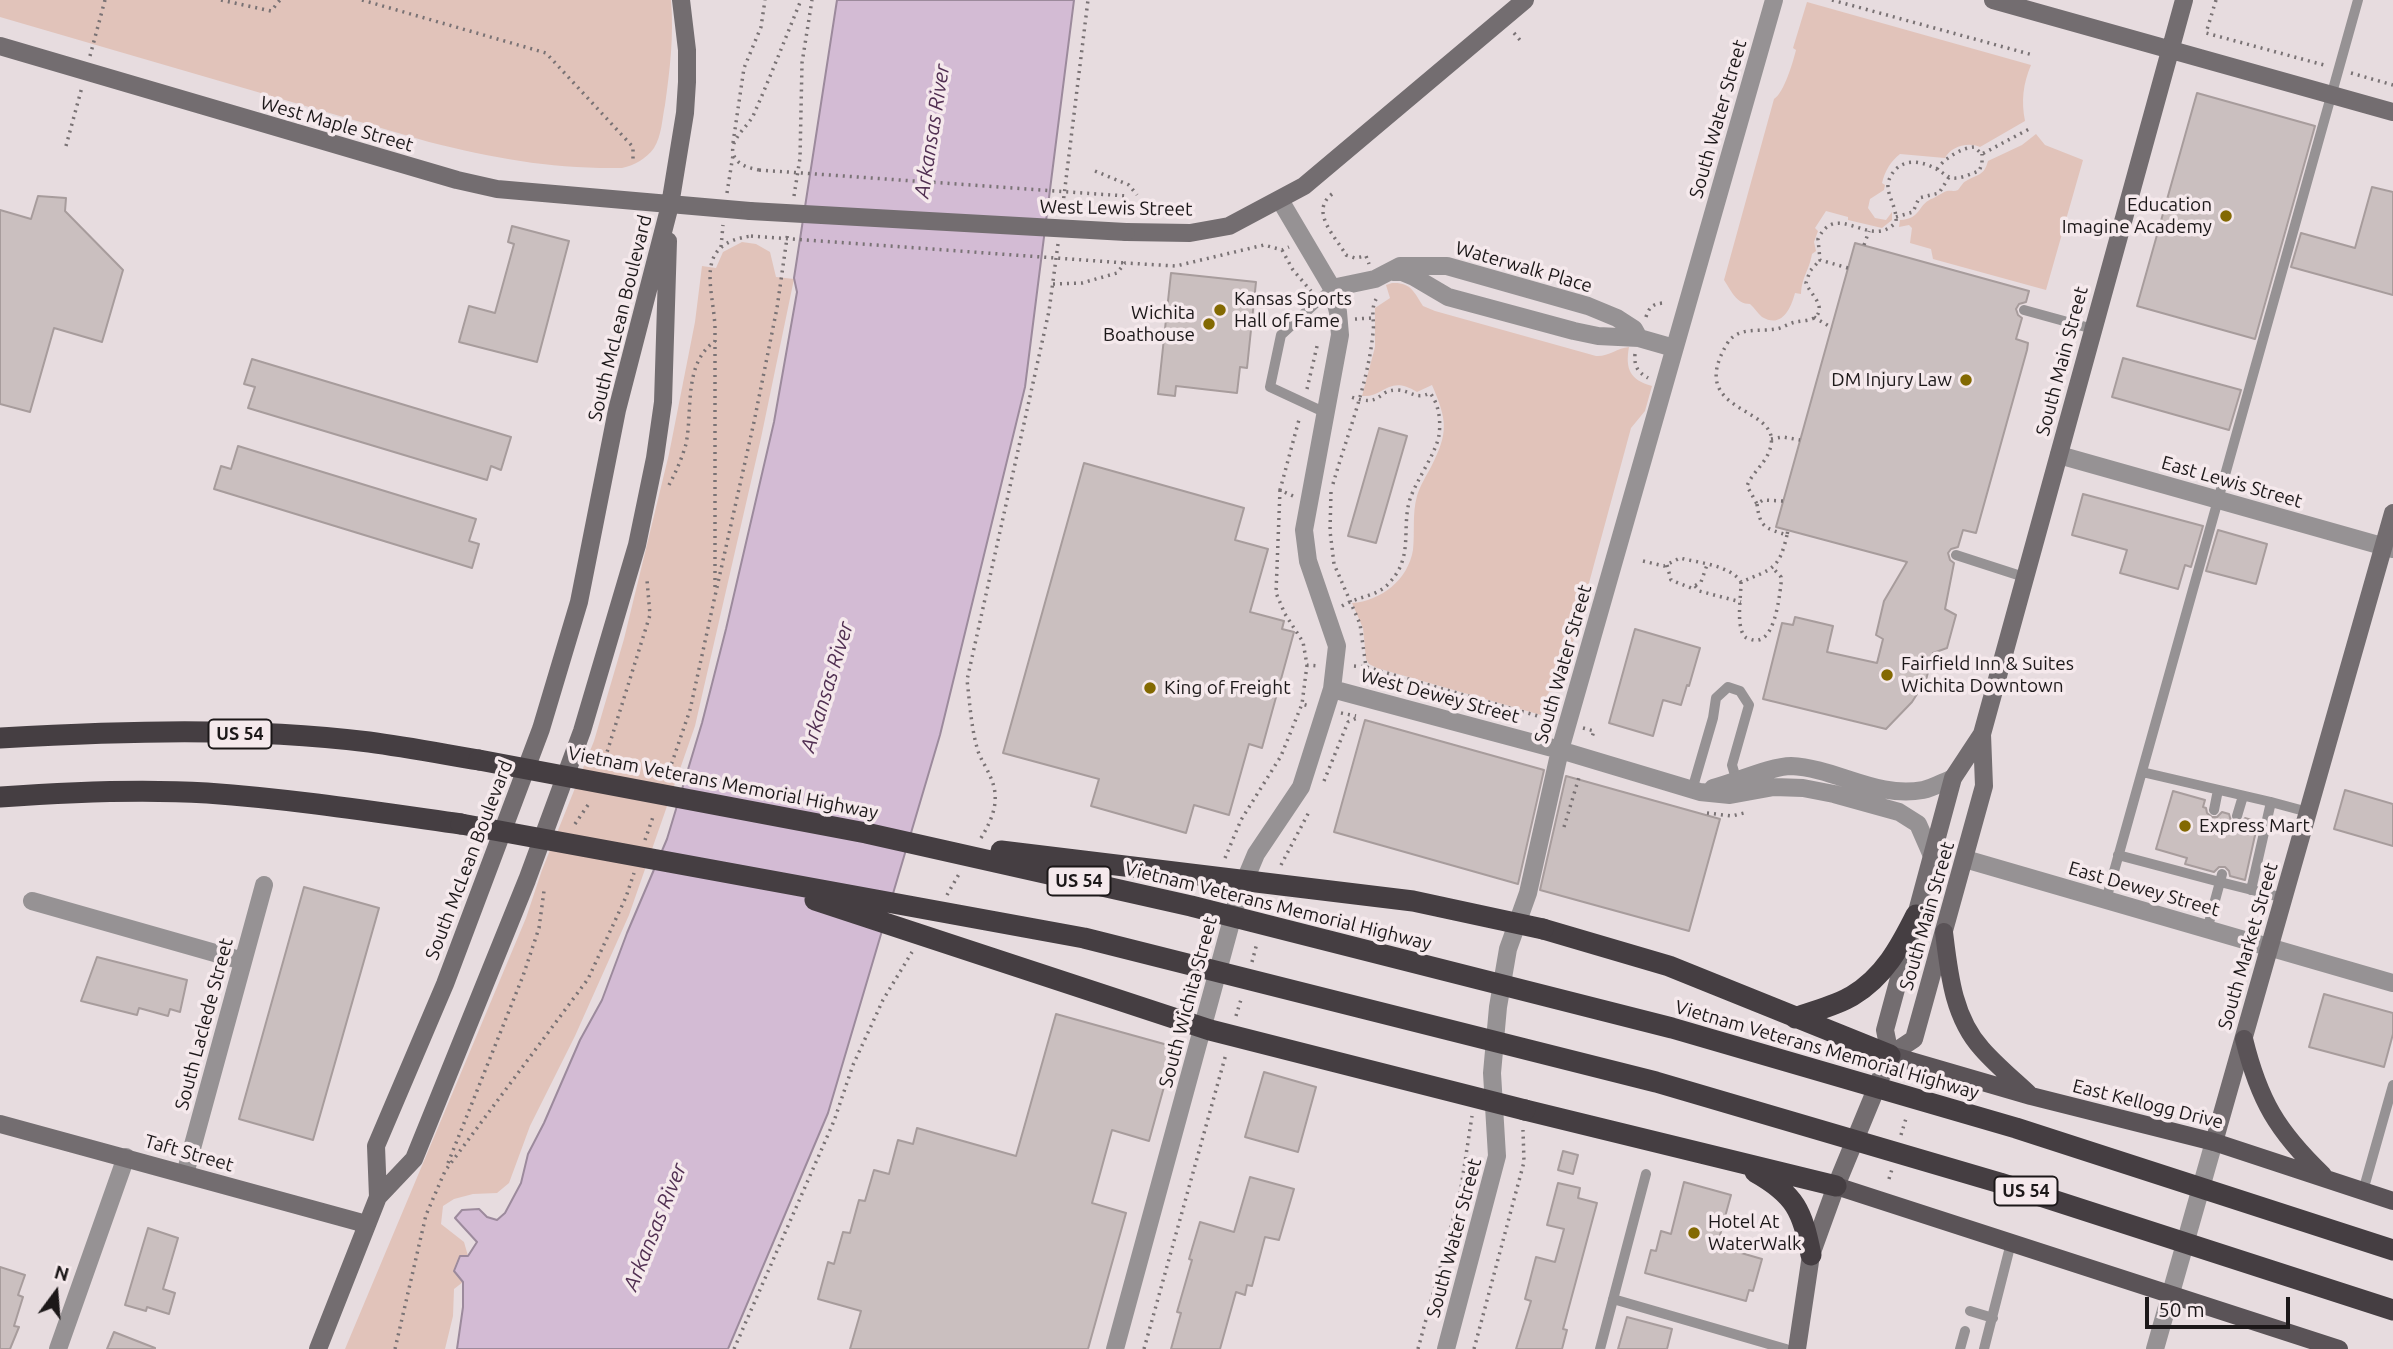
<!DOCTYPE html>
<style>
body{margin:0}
#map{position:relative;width:2393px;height:1349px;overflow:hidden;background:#e7dcdf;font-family:Ubuntu,sans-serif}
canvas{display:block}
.north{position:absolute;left:21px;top:1258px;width:70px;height:70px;-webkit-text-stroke:5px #f5e9ec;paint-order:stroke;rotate:16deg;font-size:19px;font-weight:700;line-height:28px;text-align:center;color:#1c1819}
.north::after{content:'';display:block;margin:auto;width:24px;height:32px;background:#1c1819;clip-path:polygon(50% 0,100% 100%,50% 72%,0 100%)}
.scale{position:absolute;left:2145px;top:1297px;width:145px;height:32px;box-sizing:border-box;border:4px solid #1c1819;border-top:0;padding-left:9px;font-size:21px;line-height:24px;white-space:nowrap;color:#1c1819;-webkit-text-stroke:5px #f5e9ec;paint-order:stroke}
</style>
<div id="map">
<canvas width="2393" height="1349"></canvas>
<div class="north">N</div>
<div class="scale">50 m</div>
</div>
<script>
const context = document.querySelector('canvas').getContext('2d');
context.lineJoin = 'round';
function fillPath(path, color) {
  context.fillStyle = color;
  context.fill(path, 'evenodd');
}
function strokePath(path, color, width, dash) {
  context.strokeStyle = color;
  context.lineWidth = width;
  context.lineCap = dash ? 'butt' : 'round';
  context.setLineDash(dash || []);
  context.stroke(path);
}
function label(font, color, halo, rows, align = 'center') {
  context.font = font + ' Ubuntu,sans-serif';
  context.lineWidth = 7;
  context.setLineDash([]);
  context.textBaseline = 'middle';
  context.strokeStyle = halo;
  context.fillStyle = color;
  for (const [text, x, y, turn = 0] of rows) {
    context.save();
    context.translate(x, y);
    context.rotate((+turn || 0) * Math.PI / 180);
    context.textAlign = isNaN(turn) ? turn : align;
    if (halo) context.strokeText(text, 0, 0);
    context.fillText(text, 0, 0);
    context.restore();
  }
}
const green = new Path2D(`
 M0 0H671C674 36 670 69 665 105 662 119 662 135 654 148 646 159 635 165 622 168 551 169 498 159 429 142L0 17Z
 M1807 2 2031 65C2023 84 2021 101 2025 121L1980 147C1968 141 1950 147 1945 158L1900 154C1890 162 1885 171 1882 183L1885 185 1884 190 1870 199 1868 208 1875 218 1886 220 1892 212V220L1882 228 1848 220V217L1826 211 1815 228 1818 231 1814 242 1816 251 1812 254C1809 271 1802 276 1801 294L1795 293C1791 308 1782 329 1762 317 1757 313 1755 308 1750 304 1736 304 1731 290 1724 280L1774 99C1784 93 1793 62 1796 50L1793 48Z
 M2036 134 2045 145 2083 160 2046 290 1933 259 1931 249 1910 243 1912 228 1909 225 1899 227 1900 220C1921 219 1917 206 1931 199 1935 198 1943 192 1947 191 1950 190 1954 192 1958 190 1961 187 1962 183 1966 181 1978 174 1984 176 1988 161L2022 145Z
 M742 242 756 244 770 252 776 277 794 279 761 438 695 726 629 915 575 1036 530 1126 509 1183 497 1193 473 1194 454 1199 443 1206 441 1224 464 1242 468 1256 463 1282 454 1289 453 1316 445 1349H345L526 918 542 870 594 741 624 639 669 454 695 322 702 266 716 268 723 252Z
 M1392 283C1411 282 1414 292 1423 306L1435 311 1596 356C1608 357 1617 348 1629 347 1625 369 1630 380 1652 386L1645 411 1631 428 1560 690 1549 692 1541 715 1377 668 1369 664 1366 659 1363 628 1352 603C1381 601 1408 580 1413 550 1415 532 1412 514 1417 496 1420 486 1426 476 1431 467 1449 432 1447 420 1432 385L1417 392C1388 374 1384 398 1362 396L1375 347V308L1390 298 1386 285Z`);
const water = new Path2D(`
 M837 0H1074L1025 387 940 735 828 1113 728 1349H457L463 1307V1282L454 1271 460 1256H468L477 1242 455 1218 462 1210 479 1209 487 1217 497 1220 505 1213 521 1183 528 1154 544 1123 580 1040 602 1000 627 933 667 839 702 723 726 629 774 422 797 292 794 278Z`);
const building = new Path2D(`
 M2197 93 2315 126 2255 339 2137 306Z
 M2372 187 2393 192V295L2291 267 2301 233 2355 248Z
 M38 196 66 198 65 211 123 270 102 342 54 328 30 412 0 404V210L31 219Z
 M512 226 569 241 537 362 459 342 469 306 495 313 514 244 508 242Z
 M1855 243 2029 291 2026 302 2019 304 2016 309 2018 315 2022 318 2016 339 2028 343 2027 350 1976 533 1963 530 1958 547 1951 549 1948 553 1950 560 1954 563 1945 609 1956 615 1947 648 1933 653 1926 680 1912 702 1886 729 1763 699 1782 623 1793 625 1795 617 1833 626 1827 652 1877 663 1883 639 1876 635 1884 601 1907 562 1776 527Z
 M1171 273 1256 282 1247 368 1240 367 1237 393 1176 386 1175 396 1158 394Z
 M2123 358 2241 390 2229 430 2112 397Z
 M252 359 511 437 501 470 491 466 487 480 248 408 255 387 244 384Z
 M1379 428 1407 436 1376 543 1348 536Z
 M238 446 476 519 469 541 479 544 472 568 214 489 221 466 231 469Z
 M1084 463 1244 508 1235 540 1268 549 1250 612 1284 621 1282 629 1294 632 1262 748 1249 744 1229 815 1194 805 1186 833 1091 806 1099 779 1003 753Z
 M2083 494 2203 526 2191 567 2185 565 2178 589 2120 573 2127 550 2072 535Z
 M2218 530 2267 544 2256 584 2206 571Z
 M1635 629 1700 648 1689 686 1687 685 1681 705 1663 700 1653 736 1609 723Z
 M1365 720 1544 770 1518 884 1334 832Z
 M1566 776 1720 819 1689 931 1540 890Z
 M2345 790 2393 804V846L2334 829Z
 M2173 791 2205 800 2203 807 2206 808 2207 813 2212 817H2217L2222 812 2229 814 2231 821 2235 824 2242 822 2245 818 2258 822 2245 880 2230 876 2229 871 2225 867H2219L2214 872 2185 864 2187 858 2156 849Z
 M304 887 379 908 313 1140 239 1119Z
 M97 957 187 980 180 1012 170 1009 168 1016 139 1008 137 1015 81 1001Z
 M2324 994 2393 1013V1034L2384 1067 2309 1047Z
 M1056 1014 1175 1047 1149 1141 1112 1130 1092 1203 1126 1213 1088 1349H850L861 1311 818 1299 828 1262 834 1264 843 1232 850 1233 859 1200 865 1201 874 1170 889 1174 898 1140 913 1144 917 1128 1016 1156Z
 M1264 1072 1316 1087 1298 1152 1245 1137Z
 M1563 1151 1578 1155 1573 1174 1558 1170Z
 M1250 1177 1294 1189 1279 1240 1265 1237 1252 1286 1247 1285 1245 1295 1236 1292 1220 1349H1171L1181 1313 1177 1312 1192 1260 1189 1259 1200 1222 1234 1232Z
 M1684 1182 1731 1195 1717 1246 1762 1259 1753 1291 1749 1290 1746 1301 1645 1273 1651 1250 1656 1251 1661 1231 1671 1234Z
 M1558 1183 1580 1188 1578 1198 1597 1203 1563 1329 1567 1330 1562 1349H1516L1531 1301 1525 1299 1536 1257 1555 1262 1564 1229 1547 1225Z
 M148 1228 178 1238 163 1289 175 1293 169 1314 147 1307 146 1311 125 1305Z
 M0 1267 25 1275 18 1295 23 1297 14 1326 19 1327 10 1349H0Z
 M1627 1317 1672 1329 1667 1349H1618Z
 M114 1332 155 1348V1349H107Z`);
const path = new Path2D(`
 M221 0 271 11 280 0
 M362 0 546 53 633 147V159
 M1832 0 2033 55
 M2216 0 2206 33 2324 65
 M1514 33 1520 40
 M90 56 105 0
 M2351 73 2393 85
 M733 143 744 68 761 27 765 0
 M66 146 82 87
 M1937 169C1945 158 1961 148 1974 147L1982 154 2031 128
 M759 170C749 168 736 165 733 153 730 140 747 127 753 116 770 78 785 39 801 0
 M1095 171 1129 185 1137 195
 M727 193 733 155
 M1332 194C1309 212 1336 237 1346 255L1355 258 1366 256 1369 264
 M794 196 800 158 802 63 812 0
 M1062 212 1088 0
 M1896 217 1913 212 1919 198 1939 193 1949 177
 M1864 245 1869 231
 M721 247 723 225
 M1282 250 1293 270 1311 291
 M1848 268 1820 260 1818 239C1837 199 1870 251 1896 222 1897 207 1887 196 1888 184 1889 178 1892 173 1896 169 1907 158 1925 162 1938 170 1944 173 1945 176 1952 178 1961 179 1970 174 1979 171L1982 164V154
 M1053 284 1082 283 1117 273 1125 263 1176 266 1264 245 1282 250 1289 247
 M1646 317C1649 307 1653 304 1663 303
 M1814 317 1832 328
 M1355 319 1372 318
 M1635 354C1634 367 1638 372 1648 378
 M1307 389 1318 342
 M1771 439 1783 437 1800 440
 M1333 484C1347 435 1368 384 1373 333 1375 319 1369 309 1378 296
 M669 485C676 472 682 458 686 444 693 409 683 364 715 341
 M1280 490 1276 593 1285 614 1303 642 1307 665 1318 666
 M1331 492 1330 531 1334 564 1360 624 1366 667 1552 720
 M1293 496 1280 490 1300 416
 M1783 501 1763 500 1757 504 1747 486C1753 471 1768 462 1771 445 1779 405 1685 414 1727 344 1737 326 1759 332 1776 329 1783 328 1789 323 1796 322 1806 320 1821 321 1819 306 1817 298 1809 291 1806 283L1810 271 1820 260
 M1757 504C1760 528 1765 528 1787 535L1788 530
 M1643 561 1664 566 1680 558C1699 563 1730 565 1741 582 1772 569 1779 570 1787 535
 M1667 565 1671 580 1691 588 1701 582 1707 565
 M1741 582C1741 598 1737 618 1742 632 1744 637 1746 638 1750 639 1774 649 1779 599 1781 584V577L1772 567
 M1695 586 1699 591 1741 602
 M715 587V327C713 286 693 244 751 236
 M1342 606C1357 596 1378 597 1390 582 1414 556 1401 528 1410 499 1416 481 1437 451 1439 435 1441 421 1439 404 1430 393 1416 400 1411 391 1398 390 1376 389 1384 408 1351 397
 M1307 665 1302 704 1309 706
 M1354 666 1366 667 1363 681
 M1341 713 1356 716
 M1583 728 1594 731 1591 740
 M603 765 650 615 647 580
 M667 777 690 710 715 596 754 422 777 308 788 231
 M1324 781 1348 722 1359 717
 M1707 813 1732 816 1744 813
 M575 824 590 802
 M1564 827 1580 774
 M981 838C993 818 1001 799 990 776 987 768 981 760 978 751 971 728 970 704 967 680L1049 311 1058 244
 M645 840 654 814
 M1225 858 1241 820 1281 756 1302 704
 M1281 865 1310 810
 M947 895 959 874
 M1252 962 1257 943
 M1236 1016 1242 996
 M1901 1135 1907 1115
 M448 1163 523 976 539 928 544 891
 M1889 1179 1892 1169
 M395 1349 426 1215 445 1171 588 979 626 897 634 873
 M734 1349 834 1121 853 1065 883 1000 912 952
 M1144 1349 1226 1054
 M1418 1349 1460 1194 1472 1116
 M1474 1349 1524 1162 1523 1130`);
const lane = new Path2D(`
 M2024 310 2093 329
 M1326 413 1270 387 1281 335 1332 288
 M1956 555 2024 577
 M2142 772 2271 802
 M1692 790 1713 718 1716 698 1728 687 1740 691 1749 705 1732 765 1737 782
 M2214 810 2218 790
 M2237 816 2243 796
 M2118 855 2220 882 2222 874
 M2251 890 2271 802 2308 812
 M2106 900 2358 0
 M2207 930 2220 882 2284 898
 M2363 1191 2393 1085
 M1613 1299 1786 1349
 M1970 1311 1993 1318
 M1600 1349 1646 1174
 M1960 1349 1965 1331
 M1984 1349 2011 1243`);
const street = new Path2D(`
 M1393 272H1402L1414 277 1448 297 1574 331 1598 336 1639 338 1674 348
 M1332 288 1375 279 1400 266H1447L1588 306 1617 318 1634 329 1639 338
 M2059 455 2393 549
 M1332 689 1560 750 1700 792 1730 795 1774 787 1803 788 1834 794 1899 812 1918 824 1932 856
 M1713 788C1734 783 1771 766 1791 766 1836 768 1877 799 1923 790 1933 788 1943 782 1953 778
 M1965 859 2393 983
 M32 901 243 961
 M185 1174 264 885
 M58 1349 126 1157
 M1115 1349 1238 897 1256 854 1301 787 1332 689 1337 646 1308 561 1304 530 1340 335 1338 312 1332 288 1280 200
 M1446 1349 1497 1156 1492 1073 1498 1007 1508 949 1528 893 1560 750 1774 0
 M2155 1349 2214 1142`);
const secondary = new Path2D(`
 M1993 0 2393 112
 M0 46 457 180 497 189 750 211
 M1126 232 1190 233 1229 226 1304 186 1525 0
 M1890 1055 1885 1030 1953 778 1982 734
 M0 1124 366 1224
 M2214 1142 2393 513
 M378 1197 376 1146 445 984 541 729 579 602 617 410 670 205 685 113 687 82V50L681 0
 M318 1349 378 1197 414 1159 527 880 582 731 637 545 655 458 663 402 668 241
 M1797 1349 1811 1255 1836 1186 1890 1055 1914 1039 1984 786 1982 734 2184 0`);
const primary = new Path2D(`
 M1944 932C1949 973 1953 1017 1982 1049 1996 1065 2013 1079 2029 1094
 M2244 1039C2259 1100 2277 1131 2323 1175
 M1890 1055 2031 1096 2214 1142 2393 1201
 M1836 1186 2339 1349`);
const highway = new Path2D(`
 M0 738C123 731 246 727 369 742 406 747 443 754 479 760
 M0 797C69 792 139 789 207 793 292 799 376 812 461 824
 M1543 929 1669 966 1890 1055
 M1795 1018C1813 1011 1835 1006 1852 996 1884 977 1900 947 1916 915
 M1525 1110 1836 1186
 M1755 1172C1796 1195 1802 1211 1811 1255`);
const pathBridge = new Path2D(`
 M759 170 1126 196
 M751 236 1125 263`);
const secondaryBridge = new Path2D(`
 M750 211 1126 232`);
const highwayBridge = new Path2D(`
 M479 760 866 833 1191 906 1672 1028 2016 1128 2393 1250
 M461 824 1084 938 1656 1082 2000 1183 2393 1310
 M1001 851 1413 901 1543 929
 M815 900 1210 1030 1525 1110`);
const markers = [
 [2226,216,7,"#836902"],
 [1220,310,7,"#836902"],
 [1209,324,7,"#836902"],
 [1966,380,7,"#836902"],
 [1887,675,7,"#836902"],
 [1150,688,7,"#836902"],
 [2185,826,7,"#836902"],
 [1694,1233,7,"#836902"]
];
const shields = [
 [240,734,63],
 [1079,881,63],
 [2026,1191,63]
];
const shieldNames = [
 ["US 54",240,734],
 ["US 54",1079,881],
 ["US 54",2026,1191]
];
const streetNames = [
 ["South Water Street",1718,119,-74],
 ["West Maple Street",337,124,16],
 ["West Lewis Street",1116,208,1],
 ["Waterwalk Place",1524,267,16],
 ["South McLean Boulevard",620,318,-76],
 ["South Main Street",2062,361,-75],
 ["East Lewis Street",2232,482,16],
 ["South Water Street",1563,664,-74],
 ["West Dewey Street",1440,696,15],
 ["Vietnam Veterans Memorial Highway",723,783,11],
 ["South McLean Boulevard",469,860,-69],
 ["East Dewey Street",2144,889,16],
 ["Vietnam Veterans Memorial Highway",1278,906,14],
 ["South Main Street",1927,916,-74],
 ["South Market Street",2248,946,-74],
 ["South Wichita Street",1188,1002,-75],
 ["South Laclede Street",204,1024,-75],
 ["Vietnam Veterans Memorial Highway",1827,1050,16],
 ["East Kellogg Drive",2148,1104,14],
 ["Taft Street",189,1153,16],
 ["South Water Street",1454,1238,-75]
];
const poiNames = [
 ["Education",2212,205,"right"],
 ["Imagine Academy",2212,227,"right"],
 ["Kansas Sports",1234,299],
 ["Hall of Fame",1234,321],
 ["Wichita",1195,313,"right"],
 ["Boathouse",1195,335,"right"],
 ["DM Injury Law",1952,380,"right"],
 ["Fairfield Inn & Suites",1901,664],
 ["Wichita Downtown",1901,686],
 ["King of Freight",1164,688],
 ["Express Mart",2199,826],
 ["Hotel At",1708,1222],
 ["WaterWalk",1708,1244]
];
const waterNames = [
 ["Arkansas River",932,131,-81],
 ["Arkansas River",827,687,-73],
 ["Arkansas River",655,1227,-68]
];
fillPath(green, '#e1c3ba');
fillPath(water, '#d3bbd4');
strokePath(water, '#9c8a9c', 2);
fillPath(building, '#cabfbf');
strokePath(building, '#a79c9c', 2);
strokePath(path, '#797274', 3.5, [2, 5]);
strokePath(lane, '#969294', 10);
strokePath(street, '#969294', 18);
strokePath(secondary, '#736d70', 18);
strokePath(primary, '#5a5357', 18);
strokePath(highway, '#453e42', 21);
strokePath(pathBridge, '#797274', 3.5, [2, 5]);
strokePath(secondaryBridge, '#736d70', 18);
strokePath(highwayBridge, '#453e42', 21);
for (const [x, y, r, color] of markers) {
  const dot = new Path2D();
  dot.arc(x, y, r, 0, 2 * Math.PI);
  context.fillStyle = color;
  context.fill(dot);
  strokePath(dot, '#f5e9ec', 2.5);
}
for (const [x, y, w] of shields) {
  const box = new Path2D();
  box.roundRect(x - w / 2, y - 14.5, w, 29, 5);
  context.fillStyle = '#f5e9ec';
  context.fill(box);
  strokePath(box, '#1c1819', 2);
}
label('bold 18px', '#1c1819', null, shieldNames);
label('19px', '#1c1819', '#f5e9ec', streetNames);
label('19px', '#1c1819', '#f5e9ec', poiNames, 'left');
label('italic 21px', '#512f52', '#f5e9ec', waterNames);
</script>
